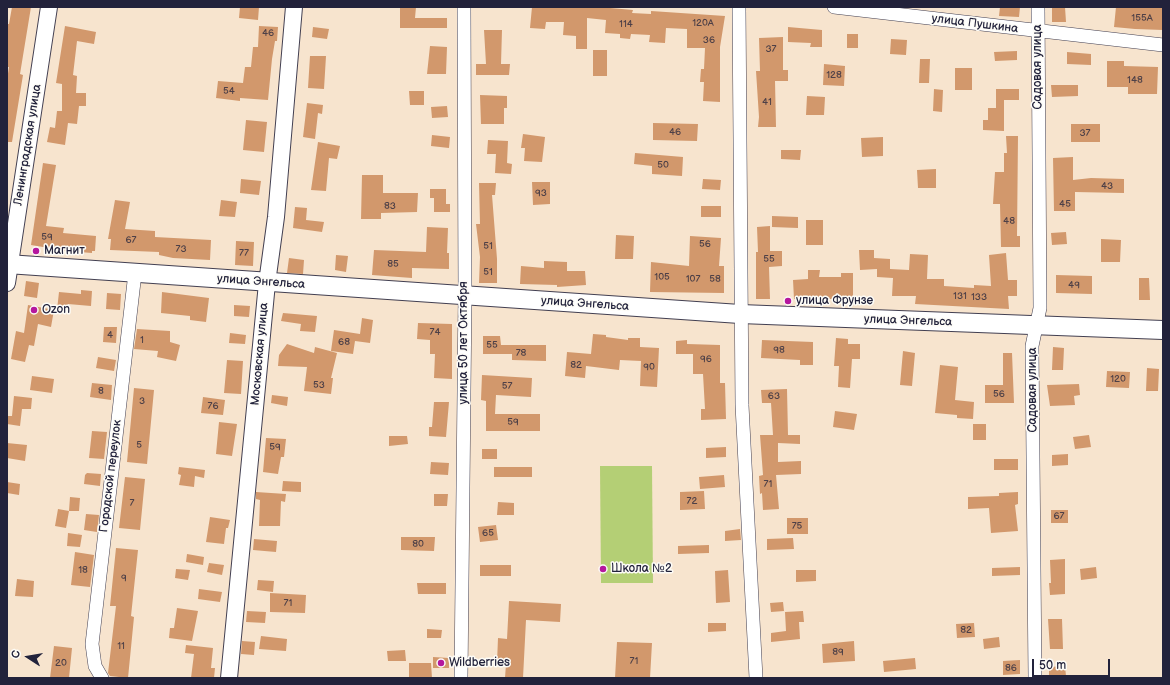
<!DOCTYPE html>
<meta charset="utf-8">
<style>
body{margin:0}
#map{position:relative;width:1170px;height:685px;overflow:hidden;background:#f7e4ce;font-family:"Balsamiq Sans",sans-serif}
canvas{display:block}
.frame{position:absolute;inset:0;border:8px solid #22223b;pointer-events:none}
.north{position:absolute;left:8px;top:637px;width:40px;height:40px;-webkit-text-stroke:3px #fdfcf7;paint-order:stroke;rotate:282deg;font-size:11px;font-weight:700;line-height:16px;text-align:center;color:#22223b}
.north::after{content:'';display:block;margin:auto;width:14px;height:18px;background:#22223b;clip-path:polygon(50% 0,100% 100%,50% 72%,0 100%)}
.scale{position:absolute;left:1032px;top:659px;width:78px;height:18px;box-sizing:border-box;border:2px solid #22223b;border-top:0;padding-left:5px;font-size:12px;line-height:14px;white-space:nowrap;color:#22223b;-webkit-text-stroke:3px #fdfcf7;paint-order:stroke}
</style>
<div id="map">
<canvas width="1170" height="685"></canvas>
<div class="frame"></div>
<div class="north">С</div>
<div class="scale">50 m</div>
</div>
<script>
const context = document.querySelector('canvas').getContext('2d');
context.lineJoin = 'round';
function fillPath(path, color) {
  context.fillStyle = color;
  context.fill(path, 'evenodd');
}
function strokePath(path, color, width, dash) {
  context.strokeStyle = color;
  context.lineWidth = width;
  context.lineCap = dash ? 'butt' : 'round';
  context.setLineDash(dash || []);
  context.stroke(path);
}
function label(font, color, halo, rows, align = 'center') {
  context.font = font + ' "Balsamiq Sans",sans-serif';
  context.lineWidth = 3;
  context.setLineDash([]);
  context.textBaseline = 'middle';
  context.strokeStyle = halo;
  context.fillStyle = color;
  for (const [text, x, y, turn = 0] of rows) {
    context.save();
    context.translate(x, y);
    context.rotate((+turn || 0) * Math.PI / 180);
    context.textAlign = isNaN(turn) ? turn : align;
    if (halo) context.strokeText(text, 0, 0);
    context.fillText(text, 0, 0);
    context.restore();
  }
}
const green = new Path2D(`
 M600 466H652L653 583H601Z`);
const building = new Path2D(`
 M12 7H31L20 74 23 75 12 142H7V80L9 67H7V24H9Z
 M240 7H259L258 20 239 18Z
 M400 7H416L415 18H447V28H400Z
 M532 7H599L633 10 632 13 651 14V11L725 16 720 47V102L703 101 704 82H700L701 69H704L705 48H687V29L666 28 665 43 649 42 650 35 631 34 630 39 620 38V34L605 33 606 20 587 18V49H576V36L563 35 564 22H546L545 29 530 28Z
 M1000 7H1020L1019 17 999 16Z
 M1052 7H1065L1066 22H1052Z
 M1116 7 1163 8V30L1135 29 1114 27Z
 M65 26 96 32 94 44 77 41 73 75 77 76 76 93H86V106H79L77 124 68 123 65 145 47 142 50 127 55 128 57 111H62V84L56 83Z
 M259 26 278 27 277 41H275L272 59 268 100 240 98V101L216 98 218 81 243 83 245 67H251L253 47H258Z
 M313 27 329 29 327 39 312 37Z
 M788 27 822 30V47H810L811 43 788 42Z
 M484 30H502L501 64H510L509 75H476V64H486Z
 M847 34H858V48H847Z
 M783 37V70H788V81H775L776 127H758L759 117 756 71H760L759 38Z
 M891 39 907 40 906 55 890 54Z
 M430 46 447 47 446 74H427Z
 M593 50H607V76H593Z
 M1017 51V60L995 61 994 52Z
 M1067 52 1091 54V65L1067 64Z
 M310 56H326L324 89 308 88Z
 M920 59H930L929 83H919Z
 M1107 61H1124V66L1158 67 1157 94H1128V87H1107Z
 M824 64 845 66 844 86 823 85Z
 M955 68H972V90H955Z
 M1051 85H1078V96L1052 97Z
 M934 89 943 90 942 112 933 111Z
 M996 89H1019V100H1004V131L983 130V120H988V108H996Z
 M409 91H424V105H410Z
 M480 95 507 96V108H504V124H481Z
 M807 96 825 97 824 115H806Z
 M307 103 323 105 322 114 318 113 315 139 303 137Z
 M447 106 448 117 432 118 431 107Z
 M246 120 267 122 264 152 243 150Z
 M653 123 698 124 697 141 653 140Z
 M1071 124H1100V142H1071Z
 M523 134 545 137 542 162 524 161 525 148H521Z
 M432 135 450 137 449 148 431 146Z
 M1006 136H1018L1017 236H1020V247H1001L1000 204H993L995 172H1004V153H1007Z
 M883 137V156L862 157 861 138Z
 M488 140 508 141 507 163 512 164 511 174 495 173 496 154H487Z
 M318 142 340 146 337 159 329 158 326 191 311 190Z
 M781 150H801L800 160 781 159Z
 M635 153 683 157 682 176 652 174V166L634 164Z
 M1073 157V180L1091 178 1124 179V193L1075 192V211H1054L1053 158Z
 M43 163 56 165 46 226 64 228 63 233 96 236 95 251H92V253L67 251 31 245Z
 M936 169V188H918L917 170Z
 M362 175H383V193H418L417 212 381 213V219H361Z
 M241 179 261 181 259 195 240 193Z
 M703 179 721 180 720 190 702 189Z
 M532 182H550V204L533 205Z
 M479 183H496L495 195H492L497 259V283H479L480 257 476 224H480Z
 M430 189H446V204H450V212H434V198H430Z
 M115 200 130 202 125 229 155 231V237L211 240 210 260 173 258 159 255V252L110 250 111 239H108Z
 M221 200 237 202 235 217 219 216Z
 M701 206H721V217H701Z
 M295 207 307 208 306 220 324 222 322 232 293 228Z
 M772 216 798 217V228L772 227Z
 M806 220H823V245H806Z
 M770 226V251H782V266L769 267 770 299H756V252H758L757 227Z
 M427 227 448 228 447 253H449V269L412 268V278L372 275 374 250 426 252Z
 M1066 232 1067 244 1052 245 1051 233Z
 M616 235 634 236 633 259H615Z
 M690 236 721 238 719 266H724V293L650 292 651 262 689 266Z
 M1101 239 1121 240 1120 262H1101Z
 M236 241 254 242 253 266 235 265Z
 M859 250H874V258L890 259V269L909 270 910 254 928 255 927 279H944V286L974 288V285L991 286 989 255 1006 253 1008 280H1017V296H1008L1009 309 915 304 916 296H892L893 278 877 277V269L860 270Z
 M336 255 348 256 346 272 335 270Z
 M289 258 304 260 303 274 287 273Z
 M544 261 567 262V271H585L586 285 557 287V285L520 284 521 266 544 268Z
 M808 270H820L819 277H841V273H853V301H841V299H794L793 280 808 279Z
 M1056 275 1092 276V294L1056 293Z
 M1139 278H1149L1150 300H1139Z
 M26 281 39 283 37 298 24 296Z
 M81 290 92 291 91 306 68 304 67 311 57 310 59 292 81 294Z
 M162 292 209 298 206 322 190 320V316L161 313Z
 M107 293 121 294 120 310 106 309Z
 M28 305 54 310 51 327 38 324 34 346 29 345 25 362 11 359 16 331 24 333Z
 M234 305 250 306 249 317 234 316Z
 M283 313 317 316 315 332 300 331 301 324 281 321Z
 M362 318 373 320 370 343 355 341 353 354 331 351 334 330 360 334Z
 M418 323 452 324V379L434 378 435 354H430V340L417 339Z
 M104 327H117L116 343 103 342Z
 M137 329 170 331V342L180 345 176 361 157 357 158 351 134 349Z
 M230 333 246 335 245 344 229 343Z
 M593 334 606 335V337L628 340V338H640V347L659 348 657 387 640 386 641 361 620 360 619 370 586 366 585 378 565 376 567 352 591 354Z
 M483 336H500L501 345H546V361L512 360V354H483Z
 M836 338 848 339V344H860V359H852L850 388 838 387 839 366H834Z
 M687 340V344L720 345V383H725L726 419 701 420V409H705L703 374H693V354H676V341Z
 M762 340 813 342V365H800V360L761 358Z
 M287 344 314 353 315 347 337 353 331 378H333L331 394 304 391 307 367 278 366 279 355Z
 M1053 347 1064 348 1063 370H1052Z
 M903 351 915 353 912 386 900 385Z
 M1003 353H1012L1014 403H985V385H1003Z
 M98 357 116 360 114 371 96 368Z
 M227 360 243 361 241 394 224 393Z
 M940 365 958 367 955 400 974 402 973 419 957 418V415L935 413Z
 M1147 368 1159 369 1158 391H1146Z
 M1107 371 1130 372 1129 388 1106 387Z
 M482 375 532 378 531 397 496 395 495 414H540V431H486V401L481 400Z
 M32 376 54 379 52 393 30 390Z
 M92 383 112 385 111 400 90 397Z
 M1079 384 1080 395 1074 396 1075 405 1050 406 1047 385Z
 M134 388 154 390 147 464 127 462Z
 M787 389 788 435H800V444L778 443V462L801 461V474L776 475 779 509 763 510 762 493 760 494 759 476 763 475 760 435H773L771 403H762L761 390Z
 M272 395 288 397 287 406 271 403Z
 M14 396 32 398 31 409H22L20 426 7 424V416H12Z
 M203 397 225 400 223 415 201 413Z
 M434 402H449L446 437 429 436V427H432Z
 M835 411 857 414 854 430 833 427Z
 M219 422 237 424 232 456 216 454Z
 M973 424H986V440H973Z
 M92 431 107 432 104 459 89 458Z
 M1089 435 1091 447 1075 449 1073 437Z
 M389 436H407L408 444 389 446Z
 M266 438 286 439 284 457H281L278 474 263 472Z
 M7 443 27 445 25 461 7 458Z
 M726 447V457L706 458V448Z
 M482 449H497V459H482Z
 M1068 454V465L1052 466V455Z
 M994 459H1018V470H994Z
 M431 462 449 463 448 475 430 474Z
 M179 467 205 470 204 478 195 476 194 487 179 485 181 475 178 474Z
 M494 467H532V477H494Z
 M87 473 101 474 100 486 84 484 85 475Z
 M724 475 725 487 700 489 699 477Z
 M125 477 145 479 140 530 119 528Z
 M283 481 301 482V492L282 491Z
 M7 482 20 484 19 495 7 493Z
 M704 491 705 509 680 510V492Z
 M256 492 286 494 285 502 281 501 280 526H259L260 500 256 499Z
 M1018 492V504L1015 505 1018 531 991 533 989 508 968 509V497L999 496V493Z
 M434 494H448L447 506H434Z
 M70 497 80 498 79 511H69Z
 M498 502 514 503V515H497Z
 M58 509 69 511 66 528 55 526Z
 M1051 510H1068V523H1051Z
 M86 514 99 515 97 532 84 530Z
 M210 517 230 520 228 528H226L224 544 206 542Z
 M787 518H808V534H787Z
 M496 525 498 540 480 542 478 527Z
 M740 529 741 540 725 541V531Z
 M68 533 82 535 80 547 67 546Z
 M401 537H435L434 551 401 550Z
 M793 538 794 549 767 550V539Z
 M254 539 277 541 276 552 253 550Z
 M709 545V553L678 554V546Z
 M116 548 138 550 131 616 134 617 128 678 110 676 108 673 116 606H110Z
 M75 552 94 555 90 587 71 585Z
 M187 554 204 557 203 565 186 562Z
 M1065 559V594L1050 595 1049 583H1051L1050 560Z
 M209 563 224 565 222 575 207 572Z
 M480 565H511V576H480Z
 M1020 567V575L992 576V568Z
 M1096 567 1097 578 1081 580 1080 569Z
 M176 569 190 570 188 580 175 578Z
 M728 570 730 602 716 603 715 571Z
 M796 570H816V581L796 582Z
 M17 579 34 581 33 597 15 596Z
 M258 580 274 581 273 592 257 590Z
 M417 583H446V594H418Z
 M199 589 222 592 220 602 198 599Z
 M270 593 306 595 305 613 270 612Z
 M509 601 561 604 560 622 526 620 523 678H505L506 664 497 663 498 638 507 639Z
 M783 602 784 611 771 612 770 603Z
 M177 608 198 611 192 641 169 638 170 628H174Z
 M247 611 266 612 265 623 246 622Z
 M803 611 804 622H799L800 639 771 642V633L786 631 785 612Z
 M1048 619H1062L1063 649H1050Z
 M708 623H726V631L708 632Z
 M974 623 975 637 957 638 956 624Z
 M427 629 442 630 441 638H427Z
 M261 636 287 639 286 651 259 649Z
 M999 637 1000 647 984 649 983 639Z
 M242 641 255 642 254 655 241 654Z
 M854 641 855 661 823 663 822 644Z
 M617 642 652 643 650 678H615Z
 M186 645 213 648 211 668H215L214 678H191L194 654 185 653Z
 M54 646 72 648 69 678H50Z
 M405 650 406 661H388L387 651Z
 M433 657 449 658V668H433Z
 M915 658 916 669 884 672 883 661Z
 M1020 660V674L1003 675V661Z
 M409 663H431L432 678H409Z
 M1065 666 1066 676 1049 677V667Z`);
const minor = new Path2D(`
 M739 7 742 405 756 678
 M834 7 1163 45
 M102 678 95 666 92 644 135 273
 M461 678 465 296 464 7
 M1035 678 1032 346 1040 308 1038 7`);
const tertiary = new Path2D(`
 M7 283 49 7
 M229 678 267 283 276 217 294 7`);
const secondary = new Path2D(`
 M7 264 740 314 1163 330`);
const markers = [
 [36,251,4,"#b5179e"],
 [788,301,4,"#b5179e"],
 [34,310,4,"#b5179e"],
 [603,569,4,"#b5179e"],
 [441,663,4,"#b5179e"]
];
const numberNames = [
 ["155А",1142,18],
 ["120А",703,23],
 ["114",626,24],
 ["46",268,33],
 ["36",709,40],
 ["37",771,49],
 ["128",834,75],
 ["148",1135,80],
 ["54",229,91],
 ["41",767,102],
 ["46",675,132],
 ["37",1085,133],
 ["50",663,165],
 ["43",1107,186],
 ["93",541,193],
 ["45",1065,204],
 ["83",390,206],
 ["48",1009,221],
 ["59",47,237],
 ["67",131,240],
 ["56",705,244],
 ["51",488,246],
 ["73",181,249],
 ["77",244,253],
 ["55",769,259],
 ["85",393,264],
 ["51",488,272],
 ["105",662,277],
 ["107",693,279],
 ["58",715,279],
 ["49",1074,285],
 ["131",960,296],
 ["133",979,297],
 ["74",435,332],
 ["4",110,335],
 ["1",142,340],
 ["68",344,342],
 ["55",492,345],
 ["98",779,350],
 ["78",521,353],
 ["96",706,359],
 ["82",576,365],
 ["90",649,367],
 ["120",1118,379],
 ["53",319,385],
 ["57",507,386],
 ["8",101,391],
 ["56",999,394],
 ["63",774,396],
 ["3",142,401],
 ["76",213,406],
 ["59",513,422],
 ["5",139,445],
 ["59",275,447],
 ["71",768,484],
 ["72",692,501],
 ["7",132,503],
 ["67",1059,516],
 ["75",797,526],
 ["65",488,533],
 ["80",418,544],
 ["18",83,570],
 ["9",124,578],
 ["71",288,603],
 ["82",966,630],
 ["11",121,646],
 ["89",838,652],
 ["71",634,661],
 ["20",61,663],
 ["86",1011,668]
];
const streetNames = [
 ["улица Пушкина",975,24,7],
 ["Садовая улица",1038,67,-90],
 ["Ленинградская улица",28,145,-81],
 ["улица Энгельса",261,282,4],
 ["улица Энгельса",585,304,4],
 ["улица Энгельса",908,321,2],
 ["улица 50 лет Октября",464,343,-90],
 ["Московская улица",260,354,-85],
 ["Садовая улица",1033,390,-90],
 ["Городской переулок",111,476,-83]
];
const poiNames = [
 ["Магнит",44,251],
 ["улица Фрунзе",796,301],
 ["Ozon",42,310],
 ["Школа №2",611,569],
 ["Wildberries",449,663]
];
fillPath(green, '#b4cf75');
fillPath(building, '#d2986c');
strokePath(minor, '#423f51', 14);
strokePath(tertiary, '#423f51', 18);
strokePath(secondary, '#423f51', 20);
strokePath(minor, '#fff', 13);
strokePath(tertiary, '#fff', 16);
strokePath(secondary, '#fff', 18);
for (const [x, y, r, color] of markers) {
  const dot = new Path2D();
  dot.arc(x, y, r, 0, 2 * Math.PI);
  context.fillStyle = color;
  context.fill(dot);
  strokePath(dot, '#fdfcf7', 1.5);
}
label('10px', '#4e4047', null, numberNames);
label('12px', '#22223b', '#fdfcf7', streetNames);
label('12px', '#22223b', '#fdfcf7', poiNames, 'left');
</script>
